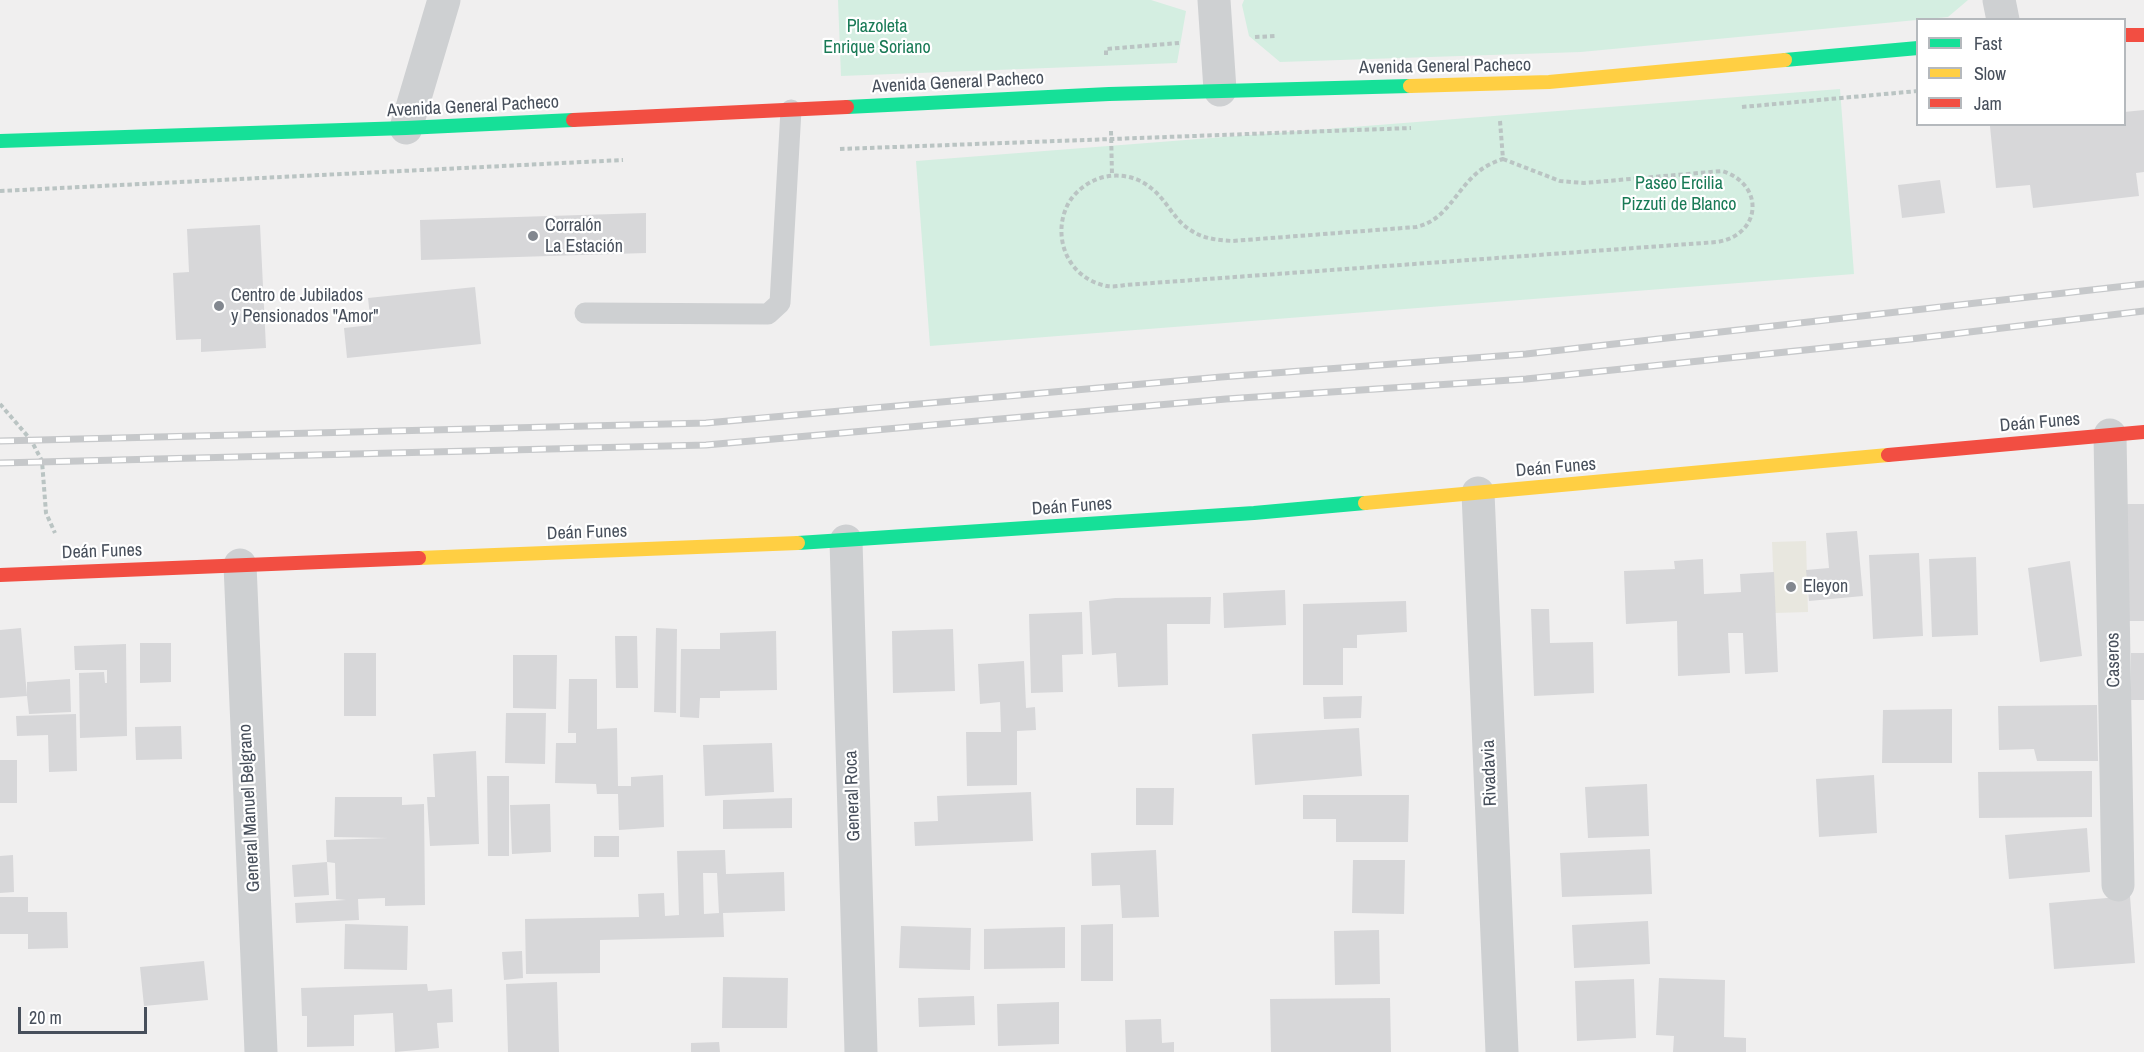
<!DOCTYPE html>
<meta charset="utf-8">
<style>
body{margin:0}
#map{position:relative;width:2144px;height:1052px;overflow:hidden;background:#f0efef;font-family:"Archivo Narrow",sans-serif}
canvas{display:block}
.legend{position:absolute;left:1916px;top:18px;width:210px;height:108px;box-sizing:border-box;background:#fff;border:2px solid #b5b9bd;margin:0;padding:8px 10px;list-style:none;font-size:18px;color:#474f5b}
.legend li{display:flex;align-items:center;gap:12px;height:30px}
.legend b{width:30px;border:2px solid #b5b9bd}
.scale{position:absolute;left:18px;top:1007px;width:129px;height:27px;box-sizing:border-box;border:3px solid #474f5b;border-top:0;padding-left:8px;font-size:18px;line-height:21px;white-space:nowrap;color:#474f5b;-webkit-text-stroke:4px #fff;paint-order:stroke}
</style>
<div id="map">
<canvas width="2144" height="1052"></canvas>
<ul class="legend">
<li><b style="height:8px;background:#16e098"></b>Fast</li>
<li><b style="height:8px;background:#ffcf43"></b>Slow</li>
<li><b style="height:8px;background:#f24e42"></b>Jam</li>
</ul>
<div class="scale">20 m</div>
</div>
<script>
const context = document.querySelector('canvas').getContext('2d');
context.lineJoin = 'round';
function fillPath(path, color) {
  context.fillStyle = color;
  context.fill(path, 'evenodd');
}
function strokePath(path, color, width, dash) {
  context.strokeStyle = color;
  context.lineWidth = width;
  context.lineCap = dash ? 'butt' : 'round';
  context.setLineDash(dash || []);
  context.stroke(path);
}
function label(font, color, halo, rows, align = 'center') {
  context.font = font + ' "Archivo Narrow",sans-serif';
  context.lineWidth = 4.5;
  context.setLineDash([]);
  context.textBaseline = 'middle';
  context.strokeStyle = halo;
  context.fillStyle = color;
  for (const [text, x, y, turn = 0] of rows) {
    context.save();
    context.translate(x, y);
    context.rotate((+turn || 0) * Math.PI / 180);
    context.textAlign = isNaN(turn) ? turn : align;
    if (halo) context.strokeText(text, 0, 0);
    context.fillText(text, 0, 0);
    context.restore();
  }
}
const commercial = new Path2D(`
 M1806 541 1808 612 1775 613 1772 542Z`);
const green = new Path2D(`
 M838 0H1151L1186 11 1177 63 841 76Z
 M1244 0H1968L1948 17 1581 52 1280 62 1249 36 1242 5Z
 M1840 89 1854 274 930 346 916 161Z`);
const building = new Path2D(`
 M2144 110V172L2136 173 2139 196 2033 208 2030 185 1996 188 1990 126 2007 124H2124V112Z
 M1940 180 1945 213 1902 218 1898 185Z
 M646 213V253L421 260 420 220Z
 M260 225 266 348 201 352V339L176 340 173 273 189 272 187 229Z
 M475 287 481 344 347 358 344 328 371 325 368 298Z
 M2124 504H2144V621H2124Z
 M1857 531 1863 596 1809 601 1806 570 1829 568 1826 533Z
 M1919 553 1923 636 1873 639 1869 555Z
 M1976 557 1978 635 1932 637 1929 559Z
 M1703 559 1704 594 1741 592 1740 574 1774 572 1778 672 1745 674 1743 633H1728L1730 673 1678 676 1677 621 1626 624 1624 571 1675 569 1674 561Z
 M2070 561 2082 656 2040 662 2028 568Z
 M1285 590 1286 625 1224 628 1223 593Z
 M1211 597 1210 624H1167L1168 685 1118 687 1116 653 1092 655 1089 601 1115 598Z
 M1406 601 1407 632 1357 635V648H1343V685H1303V604Z
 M1531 609H1549L1550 643 1593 642 1594 693 1534 696Z
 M1082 612 1083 654 1062 655 1063 692 1031 693 1029 614Z
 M21 628 27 696V682L70 679 71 712 29 714 27 696 0 698V630Z
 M656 628 677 629 676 713 654 712Z
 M953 629 955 691 893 693 892 631Z
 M776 631 777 690 720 691V698H700L699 718 680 717 681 649H720V633Z
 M615 636H637L638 688H616Z
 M140 643H171V682L140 683Z
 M126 644 127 736 80 738 79 673 104 672 105 683H107V670H75L74 646Z
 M344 653H376V716H344Z
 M2131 653H2144V700H2131Z
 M513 655H557L556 709 513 708Z
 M1024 661 1026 708 1035 707 1036 730 1017 731V785L967 786 966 732H1001L1000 702 980 704 978 664Z
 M569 679H597V729L617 728 618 786H631V777L663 775 664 827 619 830 618 794H597L596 784 555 783 556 743H576V733H568Z
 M1362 696 1361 718 1324 719 1323 697Z
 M2097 705 2098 761H2037L2034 749 1999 750 1998 706Z
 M1952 709V763H1882L1883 710Z
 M506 713H546L545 764 505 763Z
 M76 714 77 771 49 772 48 735 17 736 16 716Z
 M181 726 182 759 136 760 135 727Z
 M1359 728 1362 776 1255 785 1252 734Z
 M772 743 774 792 705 796 703 745Z
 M476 751 479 844 430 846 427 797H435L433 754Z
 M0 760H17V803H0Z
 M2092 771V817L1979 818 1978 772Z
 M1874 775 1877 833 1819 837 1816 779Z
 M487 776H509V856H488Z
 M1647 784 1649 836 1588 838 1585 787Z
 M1136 788H1174L1173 825H1136Z
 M1031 792 1033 841 915 846 914 822 938 821 937 796Z
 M1303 795H1409L1408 842H1336V819H1303Z
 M335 797H402V805L424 804 425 905 385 906V898L358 899 359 920 296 923 295 903 346 900 336 899 335 863 327 862 326 840 388 838 334 837Z
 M792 798V828L723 829V800Z
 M550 804 551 852 512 854 510 805Z
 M2087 828 2090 872 2009 879 2005 835Z
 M594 836H619V857H594Z
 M1650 849 1652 894 1562 897 1560 853Z
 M725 850 726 874 784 872 785 911 723 913 724 937 600 940V973L526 974 525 919 639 917 638 894 664 893 665 916 679 915 677 851ZM703 873H717L719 913 704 914Z
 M1156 850 1159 917 1122 918 1120 885 1092 886 1091 853Z
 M13 855 14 892 0 893V856Z
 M1353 860H1405L1404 914 1352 913Z
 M327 862 329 895 294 897 292 865Z
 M2130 896 2135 963 2054 969 2049 903Z
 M0 897H28V912H67L68 948 28 949V934H0Z
 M1648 921 1650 964 1574 968 1572 925Z
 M345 924 408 926 407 970 344 969Z
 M1113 924V981H1081V925Z
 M901 926 971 928 970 970 899 968Z
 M1065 927V968L984 969V929Z
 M1379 930 1380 984 1335 985 1334 931Z
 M522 951 523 978 504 980 502 952Z
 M204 961 208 1000 144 1006 140 967Z
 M723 977 788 978 787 1028H722Z
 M1659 978 1725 980 1724 1037 1746 1038V1052H1673L1674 1036 1656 1035Z
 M1634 979 1636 1038 1577 1041 1575 981Z
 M557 982 559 1052H508L506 984Z
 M427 984 428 991 452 989 453 1022 437 1023 439 1048 395 1052 393 1013 354 1015V1046L307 1047V1016H302L301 988Z
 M974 996 975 1025 919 1027 918 998Z
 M1390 998 1391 1052H1271L1270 999Z
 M1059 1002V1044L998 1046 997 1004Z
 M1161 1019 1162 1043 1174 1042V1052H1126L1125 1020Z
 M719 1042 720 1052H691V1043Z`);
const path = new Path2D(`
 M1255 37 1276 36
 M1106 55V49L1179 43
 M1742 107 1918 91
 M1500 121 1503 159
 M1111 131 1112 175
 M840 149 1411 128
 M1503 159 1560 181 1584 183 1722 171C1765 184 1762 235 1717 242L1125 285C1119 286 1112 287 1107 286 1068 279 1051 237 1068 204 1074 193 1084 185 1095 180 1113 172 1136 175 1151 188 1167 200 1174 221 1192 231 1204 239 1218 240 1232 241L1416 227C1446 221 1456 190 1478 172 1485 166 1494 162 1503 159Z
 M0 191 623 160
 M0 404 31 440 42 461 46 513 55 533`);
const lane = new Path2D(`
 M585 313 768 314 780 303 791 110`);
const street = new Path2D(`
 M1214 0 1220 90
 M1999 0 2003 20
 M406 128 444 0
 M2110 435 2118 885
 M1478 493 1502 1052
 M846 541 861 1052
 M240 565 261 1052`);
const fast = new Path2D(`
 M1785 60 1918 48
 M847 107 1109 94 1410 86
 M0 141 406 128 573 120
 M798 543 1254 513 1365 503`);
const slow = new Path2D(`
 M1410 86 1549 82 1785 60
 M1365 503 1888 455
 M419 558 798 543`);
const jam = new Path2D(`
 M2124 35H2144
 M573 120 847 107
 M1888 455 2144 432
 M0 575 419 558`);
const rail = new Path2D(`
 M0 441 706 423 1221 377 1526 354 2144 284
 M0 463 706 445 1226 399 1526 379 1911 339 2144 311`);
const markers = [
 [533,236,6,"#82878f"],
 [219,306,6,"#82878f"],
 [1791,587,6,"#82878f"]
];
const parkNames = [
 ["Plazoleta",877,27],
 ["Enrique Soriano",877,48],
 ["Paseo Ercilia",1679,184],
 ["Pizzuti de Blanco",1679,205]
];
const streetNames = [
 ["Avenida General Pacheco",1445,67,-1],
 ["Avenida General Pacheco",958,83,-3],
 ["Avenida General Pacheco",473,107,-3],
 ["Deán Funes",2040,423,-5],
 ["Deán Funes",1556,468,-5],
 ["Deán Funes",1072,507,-4],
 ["Deán Funes",587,533,-2],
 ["Deán Funes",102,552,-2],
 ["Caseros",2114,660,-91],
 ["Rivadavia",1490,773,-92],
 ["General Roca",853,796,-92],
 ["General Manuel Belgrano",250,808,-93]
];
const poiNames = [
 ["Corralón",545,226],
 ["La Estación",545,247],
 ["Centro de Jubilados",231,296],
 ["y Pensionados \"Amor\"",231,317],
 ["Eleyon",1803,587]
];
fillPath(commercial, '#e8e7df');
fillPath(green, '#d4eee1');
fillPath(building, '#d7d7d9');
strokePath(path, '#bac4c3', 4, [4.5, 3]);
strokePath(lane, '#ced0d2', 21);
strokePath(street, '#ced0d2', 33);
strokePath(fast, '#16e098', 14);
strokePath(slow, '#ffcf43', 14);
strokePath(jam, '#f24e42', 14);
strokePath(rail, '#c6c8ca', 7);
strokePath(rail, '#fff', 4.5, [14]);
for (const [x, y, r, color] of markers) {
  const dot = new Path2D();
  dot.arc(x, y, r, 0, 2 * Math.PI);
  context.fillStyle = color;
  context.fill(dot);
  strokePath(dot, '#fff', 2);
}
label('18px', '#197a56', '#fff', parkNames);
label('18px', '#474f5b', '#fff', streetNames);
label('18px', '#474f5b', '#fff', poiNames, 'left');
</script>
